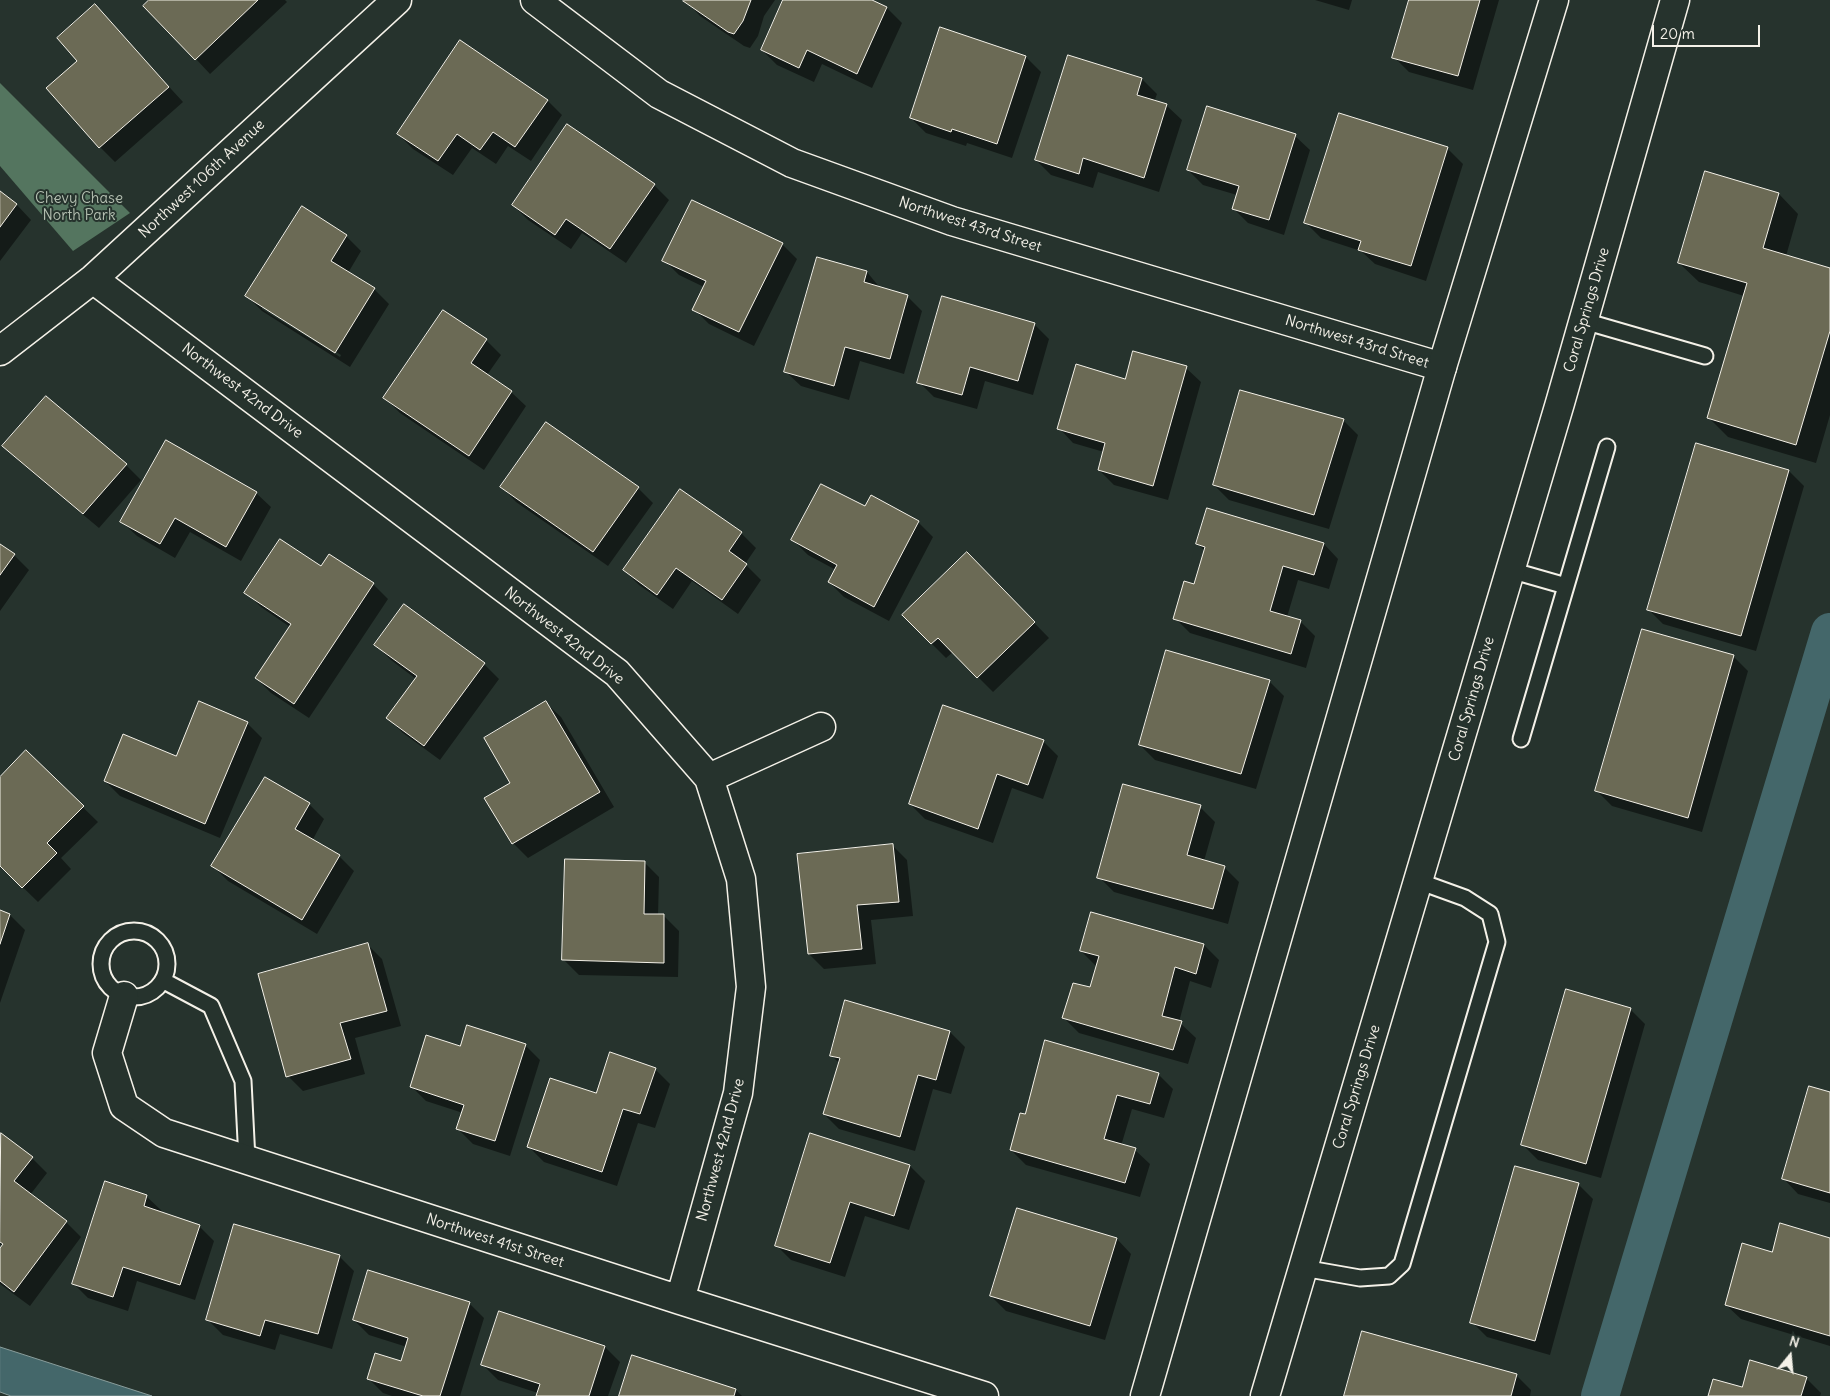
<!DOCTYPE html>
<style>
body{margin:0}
#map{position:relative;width:1830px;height:1396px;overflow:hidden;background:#26332d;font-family:Delius,sans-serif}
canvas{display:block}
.north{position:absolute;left:1765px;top:1331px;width:50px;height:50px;-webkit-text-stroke:4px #26332d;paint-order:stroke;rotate:17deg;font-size:14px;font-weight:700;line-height:20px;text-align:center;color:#f4f1e8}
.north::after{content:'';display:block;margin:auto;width:18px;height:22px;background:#f4f1e8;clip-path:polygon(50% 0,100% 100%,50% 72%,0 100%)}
.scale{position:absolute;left:1652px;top:25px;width:108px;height:22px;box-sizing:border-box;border:2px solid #f4f1e8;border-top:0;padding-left:6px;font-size:15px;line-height:18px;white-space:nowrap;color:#f4f1e8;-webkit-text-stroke:4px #26332d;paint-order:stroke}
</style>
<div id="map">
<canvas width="1830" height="1396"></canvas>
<div class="north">N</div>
<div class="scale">20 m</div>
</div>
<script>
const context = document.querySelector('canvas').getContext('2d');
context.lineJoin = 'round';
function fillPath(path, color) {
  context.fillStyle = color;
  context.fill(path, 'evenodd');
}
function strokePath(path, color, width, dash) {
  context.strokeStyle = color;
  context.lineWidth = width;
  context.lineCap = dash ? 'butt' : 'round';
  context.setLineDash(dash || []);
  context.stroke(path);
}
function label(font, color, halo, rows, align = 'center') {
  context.font = font + ' Delius,sans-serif';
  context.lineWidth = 4;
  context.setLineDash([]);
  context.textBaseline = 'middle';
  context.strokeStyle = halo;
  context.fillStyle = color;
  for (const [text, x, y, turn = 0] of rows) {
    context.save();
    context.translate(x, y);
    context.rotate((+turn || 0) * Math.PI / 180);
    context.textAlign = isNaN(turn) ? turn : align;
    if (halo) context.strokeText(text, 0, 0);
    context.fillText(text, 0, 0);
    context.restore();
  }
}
const green = new Path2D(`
 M0 83 130 213 73 251 0 166Z`);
const water = new Path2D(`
 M0 1347 152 1396H11L0 1392Z`);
const shadow = new Path2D(`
 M151 0H285L287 2 210 74 196 59Z
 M685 0H775L764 16 758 36 750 48 744 46 700 16Z
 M785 0H869L887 8 902 23 872 88 822 64 814 82 777 65 762 50Z
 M1315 0H1352L1349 10Z
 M1410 0H1499L1473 90 1409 72 1394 57Z
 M95 6 183 102 115 162 100 147Z
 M940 29 1026 57 1041 72 1012 158 967 143 966 146 926 133 911 118Z
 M1069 56 1142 79 1157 94 1154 102 1167 106 1182 120 1159 192 1098 172 1093 188 1051 175 1036 160Z
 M547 100 562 115 531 161 508 146 496 164 472 148 453 175 413 149 398 134Z
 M1340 115 1448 149 1463 164 1426 281 1375 264 1361 251 1321 238 1306 223Z
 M1295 136 1310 150 1284 235 1248 223 1233 208 1237 195 1203 185 1188 170Z
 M1706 173 1779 194 1798 214 1786 256 1830 269V415L1816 463 1728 437 1708 417 1744 296 1699 282 1679 263Z
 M654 185 669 200 626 263 582 233 571 249 528 220 513 205Z
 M0 192 17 205 31 220 0 261Z
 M302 208 346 236 361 251 348 273 374 289 389 304 350 367 262 311 247 296ZM262 306 341 355 340 357 262 309Z
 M782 244 797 259 754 346 709 324 694 309 704 287 679 275 664 260Z
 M867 272 881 289 907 296 922 311 904 374 860 361 849 400 801 386 786 372Z
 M1034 324 1049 339 1033 395 985 381 977 409 934 397 919 382Z
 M486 340 501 355 487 375 511 392 526 406 484 470 400 413 385 398Z
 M1186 368 1201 382 1168 500 1114 485 1099 470 1104 452 1073 443 1059 428 1126 380Z
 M1343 420 1358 435 1329 529 1229 500 1214 485Z
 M1697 445 1789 471 1804 486 1756 651 1663 624 1648 609Z
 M4 446 126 465 141 480 99 528 19 461Z
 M502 487 638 488 653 503 608 566 516 502Z
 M680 491 741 533 756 548 745 564 761 580 738 614 692 581 673 609 639 585 624 570Z
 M256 493 271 507 241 561 190 532 175 558 137 536 122 522Z
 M865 508 918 522 933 537 889 621 844 597 829 582 836 570 808 555 793 540Z
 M1198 544H1324L1338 559 1329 589 1298 580 1287 617 1300 621 1315 636 1306 668 1190 633 1175 618 1195 586 1205 551Z
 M0 545 14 555 29 570 0 611Z
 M967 554 1049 638 993 692 953 652 946 658 903 615Z
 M330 556 373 584 388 599 309 718 271 693 256 678 290 627 261 607 246 592 321 568Z
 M376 645 484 664 499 679 440 760 403 733 388 718 416 679 391 660Z
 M1733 656 1748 671 1702 832 1612 806 1597 791Z
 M1269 681 1284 696 1256 789 1155 760 1140 745Z
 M546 703 561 717 614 807 528 858 513 843Z
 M247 723 262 738 220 838 120 796 105 781 177 758Z
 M1043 741 1058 756 1043 799 1012 788 993 843 925 819 910 804Z
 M26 752 98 822 61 858 71 869 38 902 0 865V779Z
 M265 778 309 804 324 819 312 841 339 856 354 871 317 934 228 881 213 866Z
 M1200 807 1215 822 1204 861 1224 867 1239 882 1228 924 1114 892 1099 877Z
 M892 845 907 860 913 916 871 920 876 964 824 969 809 954Z
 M644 862 659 877 658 916H664L679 931 678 977 579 975 564 960Z
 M0 912 10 915 25 930 0 1003Z
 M367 944 382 959 401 1026 355 1038 365 1074 303 1091 288 1076Z
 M1204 945 1219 960 1211 988 1190 981 1179 1022 1196 1038 1188 1064 1079 1033 1064 1018 1091 989 1096 966 1081 951Z
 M1630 1009 1645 1024 1601 1178 1538 1160 1523 1145Z
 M950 1032 965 1047 951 1094 933 1089 915 1151 839 1129 824 1114 839 1063 831 1055Z
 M525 1045 540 1060 510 1156 473 1144 458 1129 463 1113 426 1101 411 1086 461 1048Z
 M655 1069 670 1084 655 1128 638 1123 617 1186 544 1162 529 1147 597 1095Z
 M1158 1074 1173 1089 1164 1118 1132 1109 1121 1146 1135 1150 1150 1164 1140 1197 1026 1165 1011 1150 1025 1115Z
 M1830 1093V1203L1798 1194 1784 1179Z
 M1 1134 32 1158 47 1173 30 1195 66 1222 81 1237 30 1306 0 1284V1250L3 1246 0 1244Z
 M811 1134 910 1166 925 1181 909 1230 865 1216 845 1277 791 1260 776 1245Z
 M1578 1184 1593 1199 1550 1355 1487 1337 1472 1322Z
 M147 1197 162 1211 161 1213 199 1226 214 1241 195 1300 137 1281 128 1311 88 1298 73 1283Z
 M1117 1239 1131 1254 1105 1340 1006 1311 991 1296Z
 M1830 1239V1346L1741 1319 1726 1305 1773 1253Z
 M339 1256 354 1271 332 1349 280 1334 275 1350 223 1335 208 1320Z
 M469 1303 484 1318 460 1396H392L383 1393 368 1378 402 1362 407 1347 369 1335 354 1320Z
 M605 1347 620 1362 608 1396H537L538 1393 498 1380 483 1365Z
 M1516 1375 1531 1390 1530 1396H1346Z
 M1806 1378 1821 1393 1820 1396H1709Z
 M736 1390 742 1396H620Z`);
const canal = new Path2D(`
 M1600 1396 1830 632`);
const building = new Path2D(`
 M149 0H258L195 60 143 6Z
 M684 0H751L743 21 734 34 728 32 683 1Z
 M783 0H872L887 7 857 74 807 50 799 68 761 50Z
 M1409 0H1480L1458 76 1392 58Z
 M95 4 169 87 99 148 46 88 77 61 57 38Z
 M940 27 1026 56 997 144 952 129 951 132 910 118Z
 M460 40 548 100 515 147 493 132 480 150 457 134 438 161 397 134Z
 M1068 55 1142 78 1137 95 1167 104 1144 178 1083 158 1079 174 1035 160Z
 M1207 106 1296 134 1269 220 1232 209 1239 186 1187 170Z
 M1339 113 1448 147 1411 266 1358 250 1361 241 1304 223Z
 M567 124 655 184 610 249 566 219 555 235 512 205Z
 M1705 171 1779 193 1763 248 1830 268V331L1796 445 1707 418 1747 283 1678 263Z
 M0 191 17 204 0 227Z
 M692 200 783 243 739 332 692 310 706 281 662 261Z
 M302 206 347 235 331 261 375 288 335 353 245 296Z
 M817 257 867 271 864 282 908 295 890 359 845 347 834 386 784 372Z
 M942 296 1035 323 1018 381 970 367 962 395 917 383Z
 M443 310 487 339 471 363 512 391 469 456 383 398Z
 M1133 351 1187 366 1153 486 1098 470 1105 443 1057 429 1076 364 1125 379Z
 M1240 390 1344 419 1314 515 1213 485Z
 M46 396 127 464 83 514 2 446Z
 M546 422 639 487 593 552 500 487Z
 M166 440 257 492 226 547 175 518 160 544 120 522Z
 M1696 443 1789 470 1741 636 1647 610Z
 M821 484 865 506 871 495 919 521 874 607 828 582 837 565 791 540Z
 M680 489 742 532 729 551 747 564 722 600 676 568 657 595 623 570Z
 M1207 508 1324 543 1314 575 1283 566 1270 611 1301 620 1291 654 1173 619 1184 581 1194 584 1205 547 1196 544Z
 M280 539 321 566 329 554 374 583 294 704 255 678 291 624 244 593Z
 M0 544 15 554 0 575Z
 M967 552 1035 622 977 678 938 638 931 644 902 615Z
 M404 604 485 663 424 746 386 718 417 676 374 645Z
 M1642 629 1734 655 1688 818 1595 791Z
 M1166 650 1270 680 1241 774 1139 745Z
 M199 701 248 722 205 824 104 781 123 734 176 756Z
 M546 701 600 792 512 844 484 798 510 783 484 738Z
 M943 705 1044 740 1028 785 997 774 978 829 909 804Z
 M26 750 84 806 47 843 57 853 22 888 0 866V777Z
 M265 777 310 803 295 829 340 855 302 920 211 866Z
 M1123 784 1201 805 1187 855 1225 866 1213 909 1097 878Z
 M893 844 899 902 857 905 862 949 808 954 797 854Z
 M565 859 645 861 644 914H664V963L562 960Z
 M0 910 10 914 0 944Z
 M1091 912 1204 944 1196 974 1175 967 1162 1016 1182 1021 1173 1050 1062 1018 1073 983 1090 987 1099 956 1080 951Z
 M368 943 387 1011 340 1023 351 1059 286 1077 258 974Z
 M1566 989 1631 1008 1586 1164 1521 1145Z
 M845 1000 950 1031 936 1080 918 1075 900 1137 823 1114 840 1058 830 1056Z
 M467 1025 526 1044 495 1141 456 1129 464 1105 410 1087 426 1035 460 1046Z
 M1045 1040 1159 1073 1150 1104 1117 1095 1104 1139 1136 1148 1125 1183 1010 1150 1020 1113 1025 1114Z
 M610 1052 656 1068 640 1114 623 1109 602 1172 527 1147 550 1078 596 1093Z
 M1809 1086 1830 1092V1193L1782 1179Z
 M1 1133 33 1157 14 1181 67 1221 14 1292 0 1281V1248L3 1244 0 1242Z
 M810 1133 910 1165 894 1216 850 1202 830 1263 775 1246Z
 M1515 1166 1579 1183 1535 1341 1470 1323Z
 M105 1181 147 1195 144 1206 200 1225 180 1285 123 1267 113 1297 72 1284Z
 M1017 1208 1117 1238 1090 1326 990 1296Z
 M1780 1223 1830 1238V1336L1725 1305 1742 1243 1772 1252Z
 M234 1224 340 1255 318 1334 265 1320 260 1336 206 1320Z
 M368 1270 470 1302 440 1396H423L367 1379 375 1353 401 1361 408 1338 353 1320Z
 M499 1311 605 1346 589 1396H536L540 1384 481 1365Z
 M1362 1331 1517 1374 1511 1396H1344Z
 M632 1355 736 1389 734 1396H619Z
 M1750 1360 1807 1377 1801 1396H1708L1713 1379 1742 1387Z`);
const service = new Path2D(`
 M1584 321 1705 356
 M1510 570 1566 586
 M1521 739 1607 447
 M101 964a33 33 0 1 1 66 0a33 33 0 1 1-66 0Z
 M164 981 211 1006 243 1081 247 1160
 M1303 1268 1360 1278 1389 1276 1402 1264 1497 942 1490 914 1465 898 1418 881`);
const minor = new Path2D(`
 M535 0 659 94 792 163 952 221 1442 367
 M93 279 617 673 709 778 741 879 751 987 738 1093 680 1300
 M0 351 93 279 397 0
 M709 778 821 727
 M124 996 107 1053 124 1106 164 1133 680 1300 984 1396`);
const secondary = new Path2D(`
 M1145 1396 1442 367 1554 0
 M1265 1396 1560 403 1675 0`);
const streetNames = [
 ["Northwest 106th Avenue",202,179,-43],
 ["Northwest 43rd Street",970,225,18],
 ["Coral Springs Drive",1587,310,-74],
 ["Northwest 43rd Street",1357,342,17],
 ["Northwest 42nd Drive",242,391,37],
 ["Northwest 42nd Drive",564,636,38],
 ["Coral Springs Drive",1472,699,-74],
 ["Coral Springs Drive",1357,1087,-73],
 ["Northwest 42nd Drive",721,1150,-75],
 ["Northwest 41st Street",495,1241,18]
];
const parkNames = [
 ["Chevy Chase",79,199],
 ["North Park",79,216]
];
fillPath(green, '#54755f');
fillPath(water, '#44676a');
strokePath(water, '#8a9e9c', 1);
fillPath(shadow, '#0007');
strokePath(canal, '#44676a', 38);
fillPath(building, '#6b6a55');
strokePath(building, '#f4f1e8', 1);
strokePath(service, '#f4f1e8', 19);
strokePath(minor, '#f4f1e8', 31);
strokePath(secondary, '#f4f1e8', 31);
strokePath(service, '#26332d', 15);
strokePath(minor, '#26332d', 28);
strokePath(secondary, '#26332d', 28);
label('15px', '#f4f1e8', '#26332d', streetNames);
label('15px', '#b4bfb1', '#26332d', parkNames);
</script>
